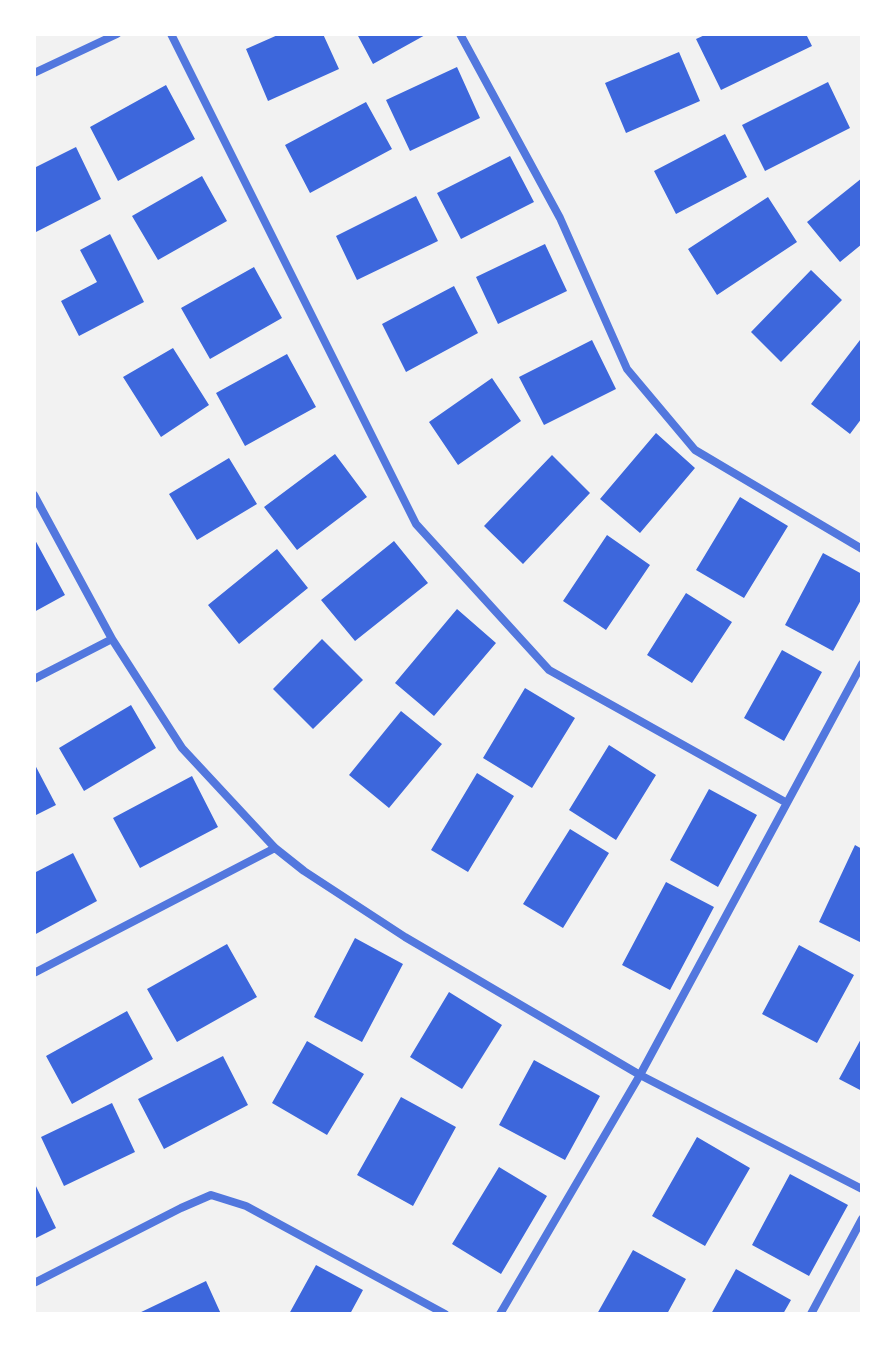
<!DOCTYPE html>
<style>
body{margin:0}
#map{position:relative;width:896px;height:1348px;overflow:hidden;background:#f2f2f2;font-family:"Golos Text",sans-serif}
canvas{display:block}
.frame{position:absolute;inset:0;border:36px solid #fff;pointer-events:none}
</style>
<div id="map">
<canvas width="896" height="1348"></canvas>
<div class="frame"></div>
</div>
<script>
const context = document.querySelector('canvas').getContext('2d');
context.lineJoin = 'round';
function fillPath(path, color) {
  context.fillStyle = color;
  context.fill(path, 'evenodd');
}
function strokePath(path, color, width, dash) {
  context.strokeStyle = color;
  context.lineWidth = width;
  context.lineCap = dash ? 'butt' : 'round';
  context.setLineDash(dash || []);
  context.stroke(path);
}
const building = new Path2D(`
 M280 34H323L339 69 268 101 246 49Z
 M357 34H427L373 64Z
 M707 34H806L812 46 721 90 696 39Z
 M679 52 700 101 626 133 605 83Z
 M457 67 480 118 410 151 386 100Z
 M828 82 850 128 765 171 742 125Z
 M166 85 195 139 118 181 90 127Z
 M366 102 392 149 310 193 285 145Z
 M725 134 747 177 676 214 654 171Z
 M76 147 101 199 34 233V168Z
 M510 156 534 202 461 239 437 193Z
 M202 176 227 221 158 260 132 216Z
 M862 178V244L840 262 807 222Z
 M416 196 438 241 357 280 336 236Z
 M768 197 797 242 717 295 688 249Z
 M110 234 144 302 79 336 61 301 97 282 80 250Z
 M545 244 567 291 498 324 476 277Z
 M254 267 282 318 210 359 181 308Z
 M811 270 842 300 781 362 751 332Z
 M454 286 478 333 406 372 382 324Z
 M592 340 616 389 544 425 519 377Z
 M860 340 862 342V418L850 434 811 404Z
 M173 348 209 405 161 437 123 377Z
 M287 354 316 407 245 446 216 393Z
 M492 378 521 421 458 465 429 422Z
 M656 433 695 468 640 533 600 499Z
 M335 454 367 497 297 550 264 507Z
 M552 455 590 493 523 564 484 526Z
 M229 458 257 504 197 540 169 494Z
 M740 497 788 526 744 598 696 570Z
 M607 535 650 565 606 630 563 601Z
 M34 538 65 595 34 612Z
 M394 541 428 583 355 641 321 600Z
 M277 549 308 588 239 644 208 605Z
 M823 553 862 574V598L833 651 785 625Z
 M686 593 732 622 692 683 647 655Z
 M457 609 496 643 434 716 395 683Z
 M322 639 363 680 313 729 273 689Z
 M782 650 822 672 784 741 744 718Z
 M525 688 575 718 532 788 483 758Z
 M131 705 156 748 84 791 59 748Z
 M401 711 442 744 389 808 349 775Z
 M609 745 656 775 616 840 569 810Z
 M34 763 56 805 34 816Z
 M477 773 514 796 468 872 431 850Z
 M192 776 218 827 140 868 113 818Z
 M709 789 757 815 718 887 670 860Z
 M570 829 609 853 563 928 523 904Z
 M855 845 862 849V943L819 922Z
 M73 853 97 901 34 935V873Z
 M666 882 714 907 670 990 622 965Z
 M355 938 403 964 362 1042 314 1017Z
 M227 944 257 997 177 1042 147 989Z
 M799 945 854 975 817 1043 762 1014Z
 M449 992 502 1025 462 1089 410 1057Z
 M127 1011 153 1059 72 1104 46 1056Z
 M862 1037V1091L839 1079Z
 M307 1041 364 1074 327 1135 272 1103Z
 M223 1056 248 1105 164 1149 138 1099Z
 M534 1060 600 1096 565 1160 499 1125Z
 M401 1097 456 1127 413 1206 357 1175Z
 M112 1103 135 1152 64 1186 41 1137Z
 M697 1137 750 1168 705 1246 652 1216Z
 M499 1167 547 1196 501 1274 452 1244Z
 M790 1174 848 1205 809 1276 752 1245Z
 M34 1182 56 1228 34 1239Z
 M633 1250 686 1279 667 1314H597Z
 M316 1265 363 1290 350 1314H289Z
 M736 1269 791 1300 783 1314H711Z
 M206 1281 221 1314H137Z`);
const minor = new Path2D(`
 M171 34 416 524 549 670 787 803
 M460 34 560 218 627 369 695 450 862 549
 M34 73 117 34
 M34 495 112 639 182 748 275 848 304 871 405 937 640 1075 862 1189
 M34 679 112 639
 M34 973 275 848
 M34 1283 181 1208 211 1195 246 1206 445 1314
 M500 1314 640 1075 862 664
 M811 1314 862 1219`);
fillPath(building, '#3d67dc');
strokePath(minor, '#5277de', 8);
</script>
